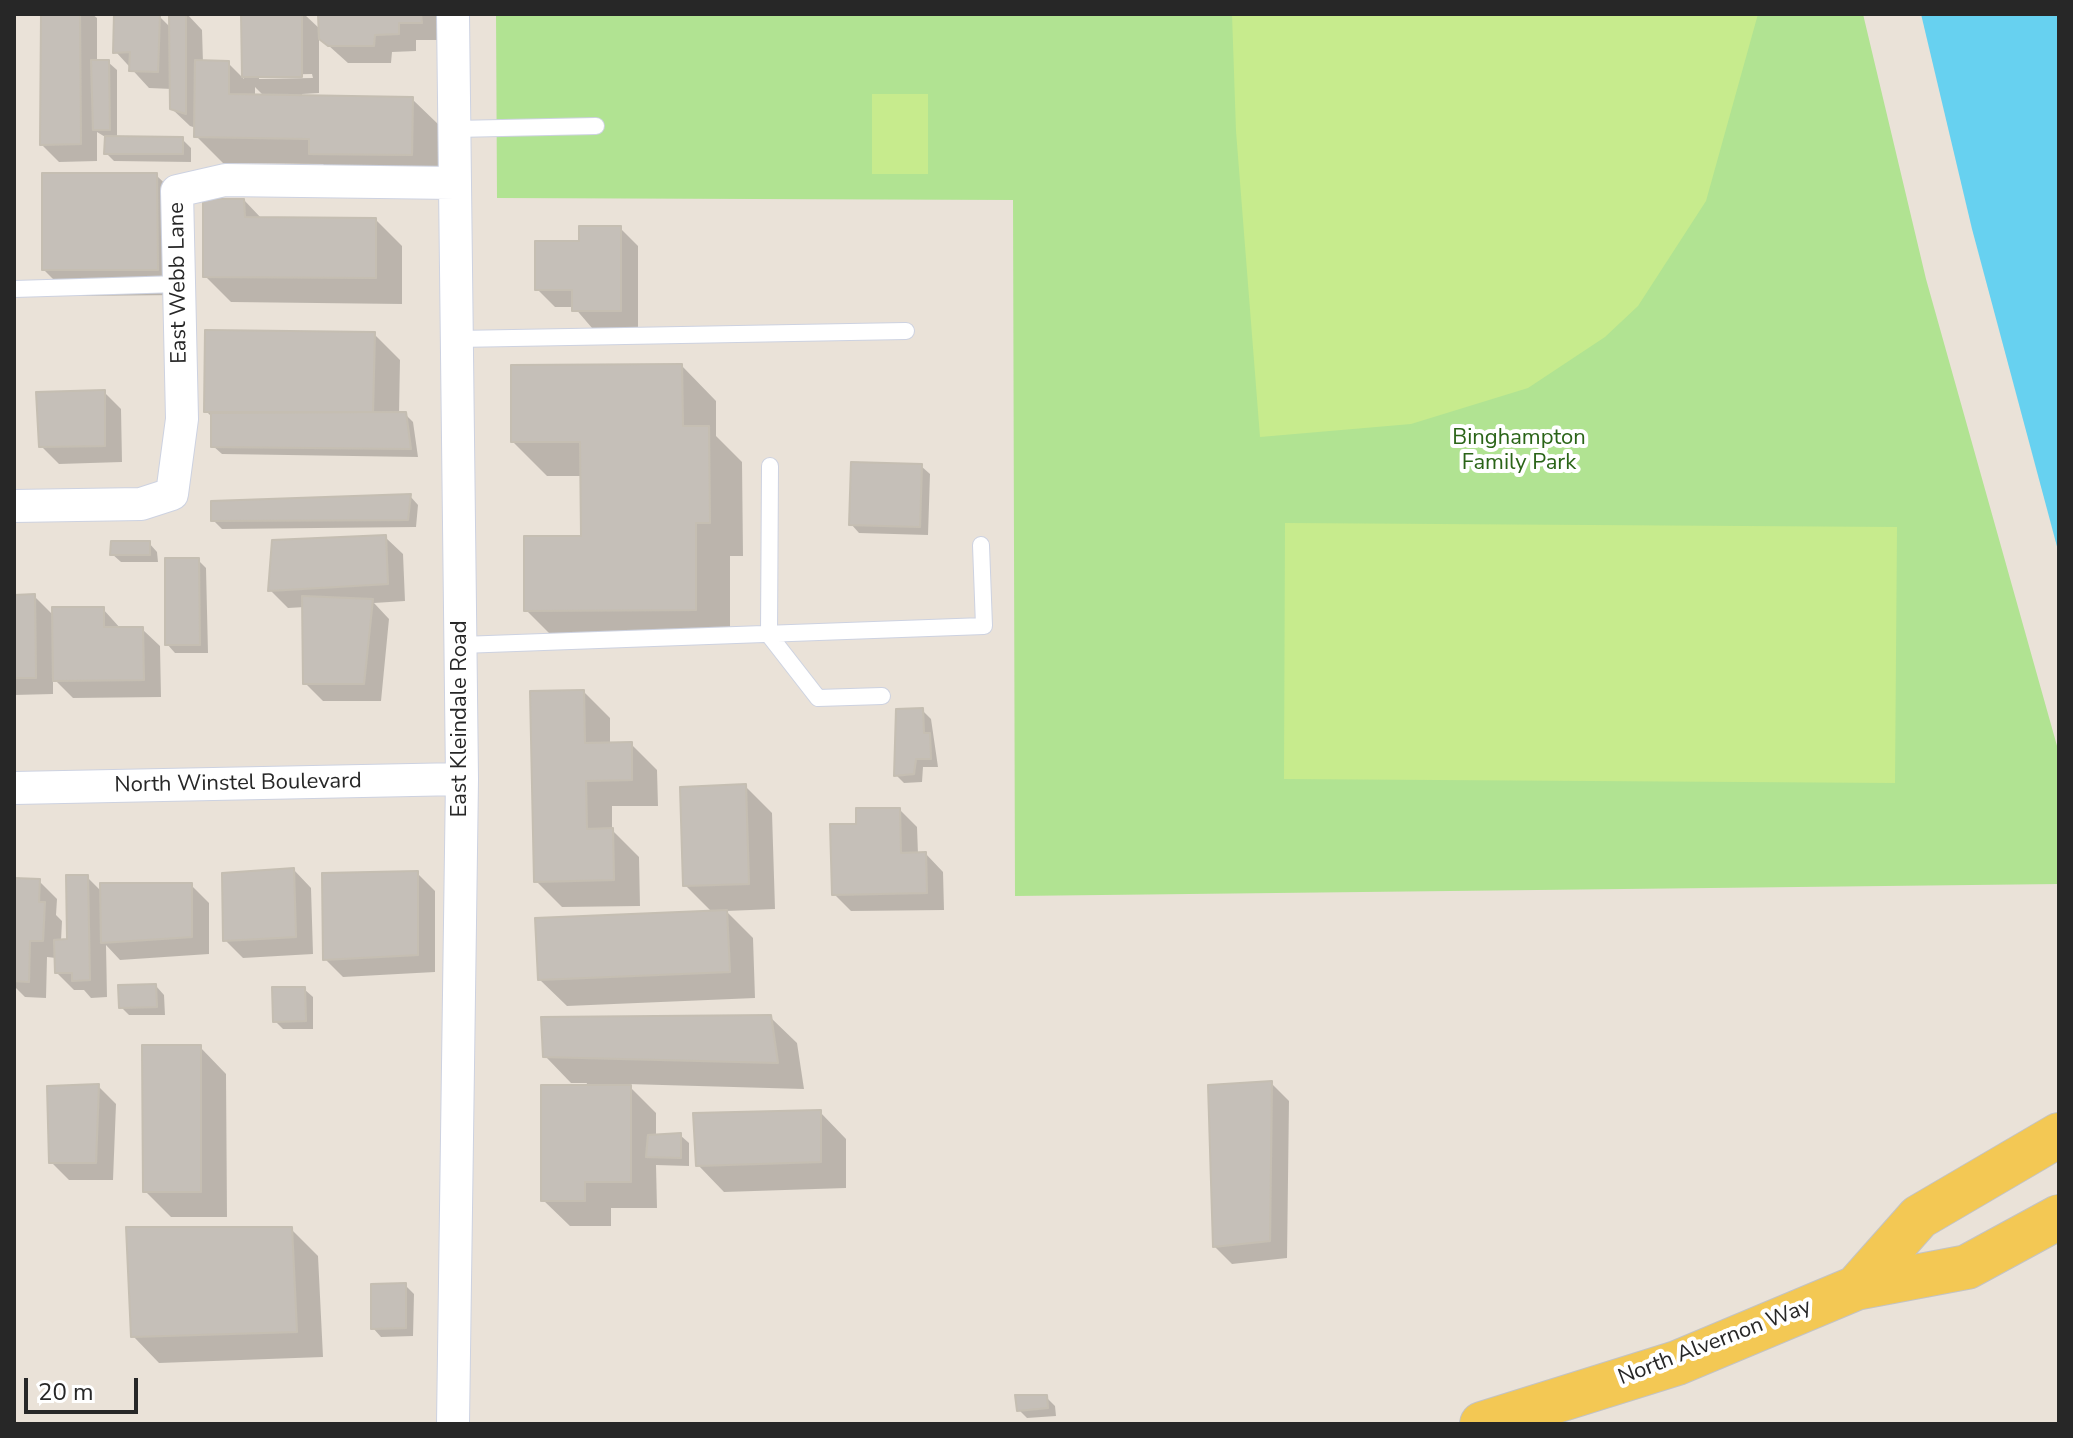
<!DOCTYPE html>
<style>
body{margin:0}
#map{position:relative;width:2073px;height:1438px;overflow:hidden;background:#eae2d8;font-family:"Nunito Sans",sans-serif}
canvas{display:block}
.frame{position:absolute;inset:0;border:16px solid #272727;pointer-events:none}
.scale{position:absolute;left:24px;top:1378px;width:114px;height:36px;box-sizing:border-box;border:4px solid #272727;border-top:0;padding-left:10px;font-size:24px;line-height:28px;white-space:nowrap;color:#272727;-webkit-text-stroke:6px #fff;paint-order:stroke}
</style>
<div id="map">
<canvas width="2073" height="1438"></canvas>
<div class="frame"></div>
<div class="scale">20 m</div>
</div>
<script>
const context = document.querySelector('canvas').getContext('2d');
context.lineJoin = 'round';
function fillPath(path, color) {
  context.fillStyle = color;
  context.fill(path, 'evenodd');
}
function strokePath(path, color, width, dash) {
  context.strokeStyle = color;
  context.lineWidth = width;
  context.lineCap = dash ? 'butt' : 'round';
  context.setLineDash(dash || []);
  context.stroke(path);
}
function label(font, color, halo, rows, align = 'center') {
  context.font = font + ' "Nunito Sans",sans-serif';
  context.lineWidth = 8;
  context.setLineDash([]);
  context.textBaseline = 'middle';
  context.strokeStyle = halo;
  context.fillStyle = color;
  for (const [text, x, y, turn = 0] of rows) {
    context.save();
    context.translate(x, y);
    context.rotate((+turn || 0) * Math.PI / 180);
    context.textAlign = isNaN(turn) ? turn : align;
    if (halo) context.strokeText(text, 0, 0);
    context.fillText(text, 0, 0);
    context.restore();
  }
}
const green = new Path2D(`
 M496 14H1863L1926 279 2059 753V884L1015 896 1013 200 497 198Z`);
const pitch = new Path2D(`
 M1232 14H1758L1706 201 1638 306 1605 337 1528 388 1411 424 1260 437 1236 131Z
 M872 94H928V174H872Z
 M1285 523 1897 527 1895 783 1284 779Z`);
const water = new Path2D(`
 M1921 14H2059V554L1972 229Z`);
const shadow = new Path2D(`
 M43 14H92L97 18V62H108L117 70V138L182 139 191 148V162L114 161 106 153 107 138 97 132V161L59 162 42 145Z
 M171 14H187L202 30 203 63H228L244 79 243 14H304L321 30 335 14H437L439 40H416V51L392 52 391 63H348L319 37V93L302 94V97L412 99 439 125 438 181 338 179 323 164 223 163 196 136V128L190 126 172 109V89L149 88 116 52 159 16 171 28ZM312 74 313 78 259 79V75ZM255 87 265 97H255Z
 M156 175 183 201V295L70 296 44 270Z
 M244 200 262 219 376 220 402 246V304L231 302 205 276Z
 M620 228 638 246V328H592L574 307H555L537 289 581 243Z
 M374 334 400 360 399 414H405L413 422 418 457 222 454 213 446V418L206 411Z
 M682 366 716 401V436L742 462 743 556H730V644H560L526 610 583 538 582 476H547L513 442Z
 M104 392 121 409 122 462 59 464 41 446Z
 M921 466 930 474 928 535 859 533 851 524Z
 M410 496 418 505 416 527 222 529 213 520Z
 M385 537 403 554 405 601 374 603 389 619 381 701H323L305 683V607L288 608 270 590Z
 M149 543 157 552 158 562H121L112 554Z
 M198 560 206 568 208 653H175L167 644Z
 M34 596 54 616 103 609 121 629H142L160 646 161 697 73 698 53 678V694L14 695V597Z
 M584 692 610 718V744H631L657 770 658 806H612V830L639 857 640 906 562 907 536 881Z
 M922 710 931 719 938 767H923L922 782 904 783 896 775Z
 M745 786 772 813 775 909 726 911 753 938 755 998 567 1006 540 980 712 912 685 885Z
 M900 810 917 827 918 854H926L943 872 944 910 851 911 834 894 858 826Z
 M294 870 311 888 313 954 243 958 225 940Z
 M417 873 435 891V972L343 977 325 959Z
 M87 877 102 892 191 885 209 903V954L120 960 106 945 107 997 91 998 84 990H74L57 973 56 958 47 957 46 998 25 997 14 986V880L39 881 57 899 56 915 62 921 61 941H69Z
 M156 986 164 995 165 1015H129L121 1007Z
 M304 989 313 997V1029H283L275 1021Z
 M770 1017 797 1043 804 1089 627 1084 656 1113V1136L680 1135 689 1143V1166L656 1165 657 1208H611V1226H570L543 1200 587 1083H571L545 1056Z
 M200 1047 226 1074 227 1217H171L145 1191Z
 M1271 1083 1289 1101 1287 1258 1232 1264 1215 1247Z
 M98 1086 116 1104 113 1180H69L51 1162Z
 M820 1112 846 1139V1188L724 1192 698 1165Z
 M292 1230 318 1256 323 1357 159 1363 133 1336Z
 M405 1285 414 1294 413 1336 381 1337 373 1328Z
 M1046 1397 1055 1406 1056 1416 1027 1418 1019 1410Z`);
const building = new Path2D(`
 M41 14H80L81 144 40 145Z
 M114 14H160L158 72 129 71 130 52 113 53Z
 M169 14H186V114L170 109Z
 M241 14H302V77H242Z
 M318 14H421L422 23H399V34L375 35 374 46H328L319 39Z
 M91 60H109L110 130H93Z
 M195 60 229 61V94L413 97 412 155 309 154V139L194 137Z
 M105 136 183 137V154H104Z
 M42 173H157L158 270H42Z
 M203 199H244L245 217 376 218V278L203 277Z
 M579 226H621V311H572V290H535V241H579Z
 M205 330 375 332 373 412H204Z
 M682 364 683 426H709L710 523H696V610L524 611V536H581L580 442H511V365Z
 M105 390V446L39 447 36 392Z
 M406 412 411 449 211 447V413Z
 M851 462 922 464 920 527 849 525Z
 M411 494 408 520 211 521V501Z
 M386 535 388 584 268 591 272 540Z
 M111 541H150V555H110Z
 M165 558H199L200 645H165Z
 M35 594 36 678H14V595Z
 M302 596 373 599 364 684H303Z
 M52 607H104V627H143L144 680 53 681Z
 M584 690 585 743 632 742V780L586 781 587 829 613 828 614 880 534 882 530 691Z
 M923 708 924 733H930L931 759H916L914 774 894 776 896 709Z
 M746 784 749 884 683 886 680 787Z
 M856 808H900L901 853 926 852 927 893 832 895 830 824H856Z
 M294 868 296 937 223 941 222 873Z
 M418 871V955L323 960 322 873Z
 M66 875H88L90 980 72 981V973H55L54 940 67 939Z
 M14 878 40 879 39 902H45L43 941H30L29 982 14 981Z
 M100 883H192V937L101 943Z
 M727 910 730 972 538 980 535 918Z
 M156 984 157 1007 119 1008 118 985Z
 M272 987H305L306 1021 273 1022Z
 M771 1015 778 1063 543 1057 541 1017Z
 M142 1045H201V1192H143Z
 M1272 1081 1270 1241 1213 1247 1208 1085Z
 M99 1084 96 1163H49L47 1086Z
 M541 1085H631V1182H585V1201H541Z
 M821 1110V1162L696 1166 693 1113Z
 M681 1133V1158L646 1157 648 1135Z
 M126 1227H292L297 1332 131 1337Z
 M406 1283V1328L371 1329V1284Z
 M1015 1395H1047L1048 1408 1017 1411Z`);
const lane = new Path2D(`
 M455 129 596 126
 M14 289 179 284
 M457 339 906 331
 M770 466 769 635 818 698 882 696
 M461 645 984 626 981 545`);
const street = new Path2D(`
 M14 506 141 504 172 494 182 419 177 191 225 180 455 183
 M14 788 462 779
 M453 1424 462 779 453 14`);
const primary = new Path2D(`
 M1856 1288 1919 1217 2059 1135
 M1482 1424 1677 1363 1856 1288 1967 1267 2059 1217`);
const streetNames = [
 ["East Webb Lane",179,283,-91],
 ["East Kleindale Road",461,719,-90],
 ["North Winstel Boulevard",238,784,-1],
 ["North Alvernon Way",1715,1343,-21]
];
const parkNames = [
 ["Binghampton",1519,439],
 ["Family Park",1519,464]
];
fillPath(green, '#b1e392');
fillPath(pitch, '#c7eb8d');
fillPath(water, '#67d1f0');
fillPath(shadow, '#0003');
fillPath(building, '#c5bfb8');
strokePath(building, '#c5beb2', 2);
strokePath(lane, '#cdd2e1', 18);
strokePath(street, '#cdd2e1', 34);
strokePath(primary, '#c3c3c3', 46);
strokePath(lane, '#fff', 16);
strokePath(street, '#fff', 32);
strokePath(primary, '#f3c854', 44);
label('22px', '#272727', '#fff', streetNames);
label('22px', '#2a6417', '#fff', parkNames);
</script>
